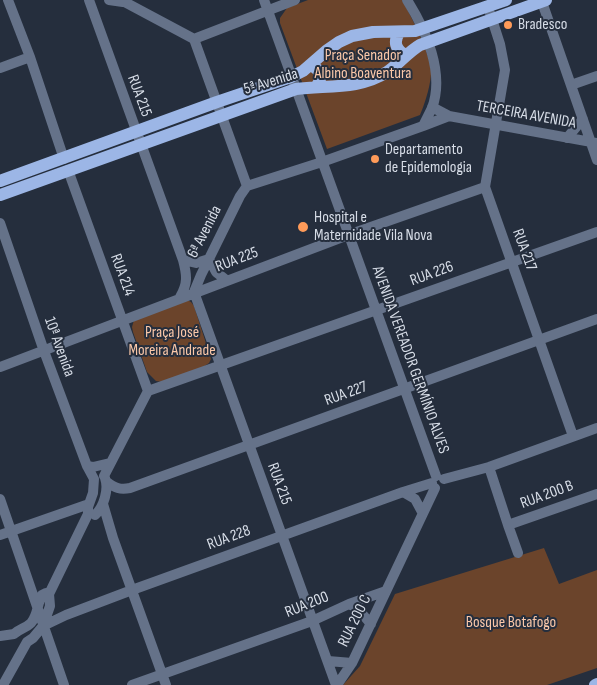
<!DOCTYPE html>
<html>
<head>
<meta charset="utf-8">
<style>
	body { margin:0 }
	canvas { display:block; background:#252e3d }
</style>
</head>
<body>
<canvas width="597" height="685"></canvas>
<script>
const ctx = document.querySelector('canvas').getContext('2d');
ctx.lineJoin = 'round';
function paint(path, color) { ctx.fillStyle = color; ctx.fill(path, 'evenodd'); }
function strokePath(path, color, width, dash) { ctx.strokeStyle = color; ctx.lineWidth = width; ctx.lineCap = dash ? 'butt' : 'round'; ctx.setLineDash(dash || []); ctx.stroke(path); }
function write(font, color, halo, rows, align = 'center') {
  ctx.font = font + ' "Sofia Sans Condensed",sans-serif'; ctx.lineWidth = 4; ctx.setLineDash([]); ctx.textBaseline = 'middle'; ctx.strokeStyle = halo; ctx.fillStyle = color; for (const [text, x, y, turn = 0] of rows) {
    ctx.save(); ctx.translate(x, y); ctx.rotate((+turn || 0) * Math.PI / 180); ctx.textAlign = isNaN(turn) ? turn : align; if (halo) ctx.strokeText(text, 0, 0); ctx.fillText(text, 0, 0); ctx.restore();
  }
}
paint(new Path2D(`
	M308,0H402C412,18 428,49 431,69C432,81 425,104 420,115L327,149L280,23V18L287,8Z
	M187,300L191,302L194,306L211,359L209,363L203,367L162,382L156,381L147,372L133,332L132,327L134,320Z
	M544,548L559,584L597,570V668L547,685H343L360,666L395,594Z`), '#6b442b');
strokePath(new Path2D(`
	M8,0L30,57L64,159
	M89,0L183,260C187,275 188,284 180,297
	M109,0L123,2
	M121,0L194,39
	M264,0L436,476
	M542,2L597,160
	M490,13L500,44L505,70L485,187L573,436
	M194,39L247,186
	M194,39L295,0
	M0,68L30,57
	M571,85L597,76
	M432,107L449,116L597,143
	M423,126L449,116
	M567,138L583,119
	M68,170L148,391
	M247,186L322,162L423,126C426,120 429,114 432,108C445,73 426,30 407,0
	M0,223L44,351L87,466L94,479
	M183,260L196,263L209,259L216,272L226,280
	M194,292L336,685
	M194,292L201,275L240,196L247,186
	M0,367L348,235L485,187
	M148,391L597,232
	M87,466L93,467L110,463
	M489,467L508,525L597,494
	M104,476L148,391
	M444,479L489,467L597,428
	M107,482C115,488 120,490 130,488L597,319
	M403,492L415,499L422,512
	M0,499L64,685
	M103,504L113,538L166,685
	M95,515C104,507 109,489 105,478
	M508,525L518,553
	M0,535L89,504
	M349,604L357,608L371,624
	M43,626L66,615L132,590L403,492L432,483
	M14,634C19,629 26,628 31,623C38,615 37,604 42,595L46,593L49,594
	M0,636L14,634
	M328,661L352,663
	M3,685L27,642L33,638L43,626L50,606L49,594L88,514V507L93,493L94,479
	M132,685L312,621L349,604L386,591
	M337,685L352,663L435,488`), '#657289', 10);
strokePath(new Path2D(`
	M399,33C393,42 396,51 406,55
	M310,65C321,69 323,78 316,87
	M0,181L217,102L291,77L303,71L326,51L339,42L352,36L373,32L415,31L506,0
	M0,195L296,89C327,85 359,90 387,72C399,64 408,52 420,45L546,0
	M595,685L597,684`), '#9cb6e6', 12);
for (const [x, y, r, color] of [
	[508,25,5,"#ff9b59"],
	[375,159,5,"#ff9b59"],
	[303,227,6,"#ff9b59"]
]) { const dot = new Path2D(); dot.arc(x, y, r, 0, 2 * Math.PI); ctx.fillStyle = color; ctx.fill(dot); strokePath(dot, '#252e3d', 2); }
write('16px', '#d7dde7', '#252e3d', [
	["Bradesco",518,25],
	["Departamento",385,150],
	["de Epidemologia",385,168],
	["Hospital e",314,218],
	["Maternidade Vila Nova",314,236]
], 'left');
write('16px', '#fbc8a9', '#252e3d', [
	["Praça Senador",363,56],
	["Albino Boaventura",363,74],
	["Praça José",172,333],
	["Moreira Andrade",172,351],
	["Bosque Botafogo",511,623]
]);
write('16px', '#d7dde7', '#252e3d', [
	["5ª Avenida",271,82,-17],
	["RUA 215",139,96,70],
	["TERCEIRA AVENIDA",526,115,10],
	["6ª Avenida",205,232,-63],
	["RUA 217",524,250,70],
	["RUA 225",237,260,-21],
	["RUA 226",432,274,-20],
	["RUA 214",122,275,70],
	["10ª Avenida",59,347,70],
	["AVENIDA VEREADOR GERMÍNIO ALVES",410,360,70],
	["RUA 227",346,394,-20],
	["RUA 215",279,484,70],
	["RUA 200 B",547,495,-20],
	["RUA 228",229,538,-20],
	["RUA 200",307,605,-22],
	["RUA 200 C",355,621,-64]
]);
</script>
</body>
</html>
